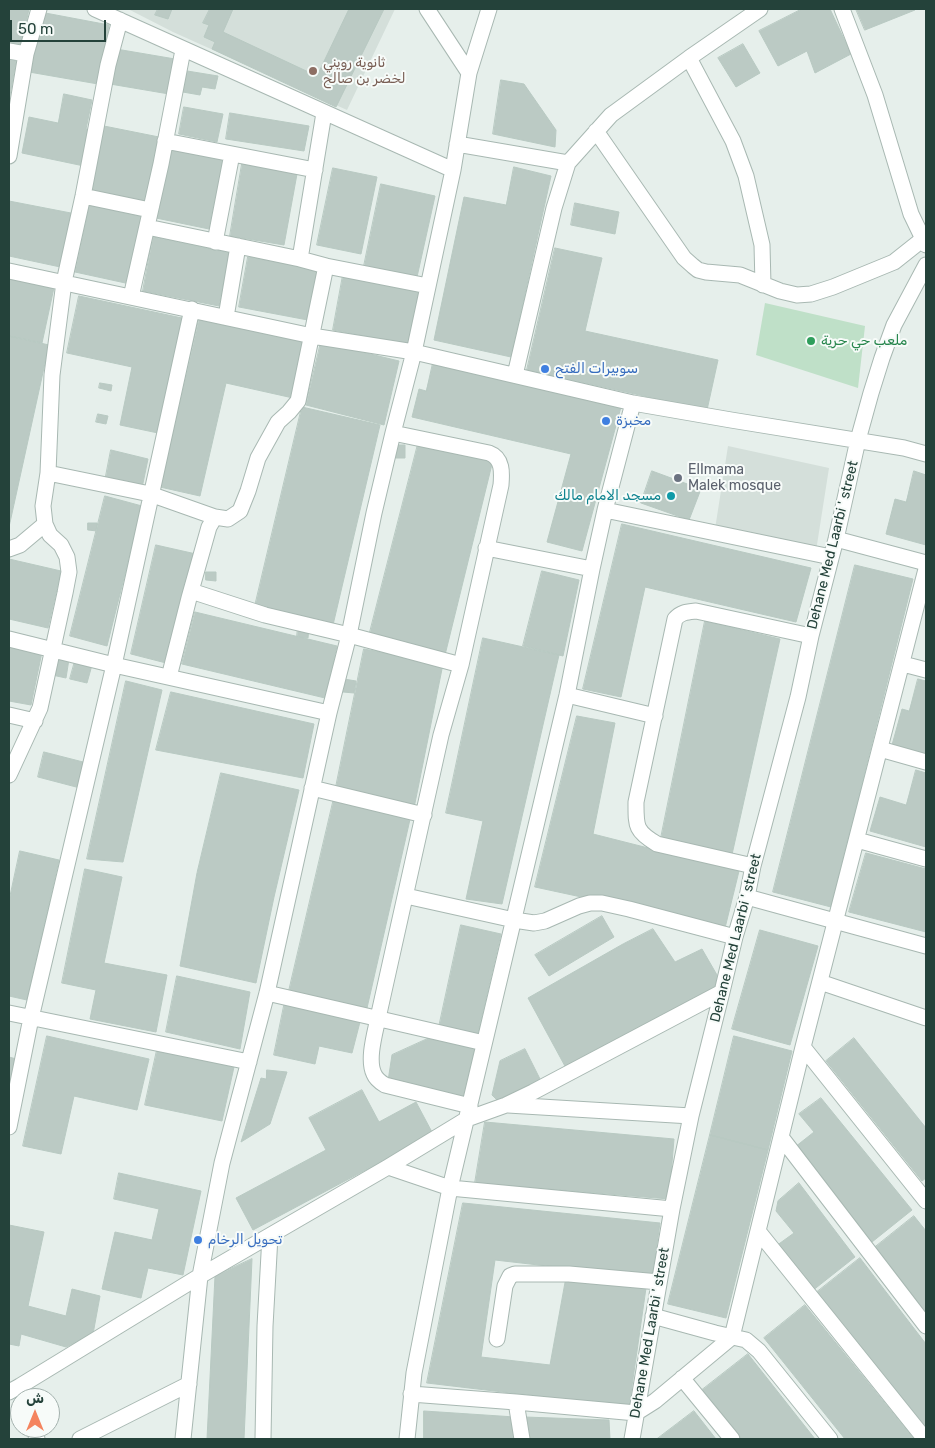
<!DOCTYPE html>
<html>
<head>
<meta charset="utf-8">
<style>
	body { margin:0 }
	#map { position:relative; width:935px; height:1448px; overflow:hidden; background:#e6efeb; font-family:Rubik,"Noto Naskh Arabic",sans-serif }
	canvas { display:block }
	.frame { position:absolute; inset:0; border:10px solid #24423a; pointer-events:none }
	.north { position:absolute; left:10px; top:1388px; width:50px; height:50px; box-sizing:border-box; background:#f7fbf9; border:1px solid #a3b1ad; border-radius:50%; rotate:0deg; font-size:14px; font-weight:700; line-height:20px; text-align:center; color:#24423a }
	.north::after { content:''; display:block; margin:auto; width:18px; height:22px; background:#f4845f; clip-path:polygon(50% 0,100% 100%,50% 72%,0 100%) }
	.scale { position:absolute; left:10px; top:20px; width:96px; height:22px; box-sizing:border-box; border:2px solid #24423a; border-top:0; padding-left:6px; font-size:15px; line-height:18px; white-space:nowrap; color:#24423a; -webkit-text-stroke:4px #f7fbf9; paint-order:stroke }
</style>
</head>
<body>
<div id="map">
<canvas width="935" height="1448"></canvas>
<div class="frame"></div>
<div class="north">ش</div>
<div class="scale">50 m</div>
</div>
<script>
const ctx = document.querySelector('canvas').getContext('2d');
ctx.lineJoin = 'round';
function paint(path, color) { ctx.fillStyle = color; ctx.fill(path, 'evenodd'); }
function strokePath(path, color, width, dash) { ctx.strokeStyle = color; ctx.lineWidth = width; ctx.lineCap = dash ? 'butt' : 'round'; ctx.setLineDash(dash || []); ctx.stroke(path); }
function write(font, color, halo, rows, align = 'center') {
  ctx.font = font + ' Rubik,"Noto Naskh Arabic",sans-serif'; ctx.lineWidth = 4; ctx.setLineDash([]); ctx.textBaseline = 'middle'; ctx.strokeStyle = halo; ctx.fillStyle = color; for (const [text, x, y, turn = 0] of rows) {
    ctx.save(); ctx.translate(x, y); ctx.rotate((+turn || 0) * Math.PI / 180); ctx.textAlign = isNaN(turn) ? turn : align; if (halo) ctx.strokeText(text, 0, 0); ctx.fillText(text, 0, 0); ctx.restore();
  }
}
paint(new Path2D(`
	M128,9H395L347,110L173,32Z
	M728,446L829,468L816,551L715,529Z`), '#d4dfda');
paint(new Path2D(`
	M765,303L865,326L858,388L756,355Z`), '#bfe0c8');
const building = new Path2D(`
	M9,9H29L21,47L9,44Z
	M158,9H172L168,19L155,15Z
	M210,9H233L223,32L317,76L349,9H384L336,107L212,49L215,42L204,37L209,25L203,23Z
	M802,9H830L851,54L815,73L807,51L778,66L759,31Z
	M856,9H915V10L865,30Z
	M40,12L109,25L98,84L29,72Z
	M743,44L760,73L736,87L718,58Z
	M116,49L175,59L169,94L110,84Z
	M9,59L16,61L9,101Z
	M181,70L218,76L215,89L202,87L200,95L177,91Z
	M501,80L524,84L556,130L555,147L493,134Z
	M64,94L92,100L86,129L92,131L84,166L22,153L29,117L58,123Z
	M184,107L223,114L217,142L179,134Z
	M230,113L309,126L304,151L226,139Z
	M104,126L159,137L144,205L89,193Z
	M170,147L224,157L209,229L156,218Z
	M242,164L297,174L284,245L230,236Z
	M514,167L551,176L511,357L434,340L464,197L506,205Z
	M333,168L377,177L361,254L317,245Z
	M381,184L435,196L417,277L364,266Z
	M9,201L76,214L65,268L9,256Z
	M575,203L619,212L615,234L571,225Z
	M89,205L144,217L130,284L75,272Z
	M153,237L230,253L219,306L143,291Z
	M555,248L602,258L585,331L718,360L707,410L527,370Z
	M248,257L322,270L313,321L239,307Z
	M9,273L55,283L42,343L9,336Z
	M343,275L422,289L411,345L333,330Z
	M79,296L182,318L158,433L120,425L132,367L67,353Z
	M200,315L306,339L293,398L226,383L200,496L160,487Z
	M9,336L49,345L9,527Z
	M321,342L399,361L384,425L306,405Z
	M433,363L621,407L582,551L547,542L571,454L412,417L419,389L426,391Z
	M100,383L112,385L111,391L99,388Z
	M302,407L380,425L333,625L255,606Z
	M98,414L108,416L106,424L96,422Z
	M419,440L494,456L445,655L369,636Z
	M396,445H405V458H396Z
	M111,450L148,459L142,488L105,481Z
	M652,471L701,489L689,520L641,503Z
	M914,471L926,475V545L886,534L895,499L906,502Z
	M105,496L142,506L107,646L70,636Z
	M88,523H97V531L88,530Z
	M622,524L811,568L796,622L645,587L621,697L583,689Z
	M156,545L196,554L170,664L131,654Z
	M9,559L61,571L48,628L9,619Z
	M855,565L913,579L831,907L773,892Z
	M542,571L579,580L563,656L523,646Z
	M206,572H216V581L206,580Z
	M195,612L337,646L325,698L182,664Z
	M705,621L780,639L731,859L660,843Z
	M298,627L309,628L308,638L297,637Z
	M483,638L559,655L502,904L466,899L483,821L446,813Z
	M9,644L42,652L31,705L9,701Z
	M364,649L443,664L414,808L335,792Z
	M55,656L69,659L66,678L52,675Z
	M75,661L92,665L87,683L70,679Z
	M344,679L356,681L354,693L343,692Z
	M918,679L926,681V754L892,745L902,709L909,711Z
	M126,681L162,690L123,862L87,859Z
	M171,692L314,724L303,778L156,750Z
	M577,716L615,723L593,834L739,871L725,928L535,887Z
	M44,752L87,763L80,788L38,777Z
	M916,770L926,773V847L870,831L880,797L906,805Z
	M221,773L299,790L274,897L256,983L180,966L197,873Z
	M334,798L411,815L367,1008L289,991Z
	M20,851L59,860L27,1000L9,996V901Z
	M866,853L926,869V932L849,912Z
	M85,869L122,877L104,963L167,975L156,1032L90,1019L96,990L62,983Z
	M602,916L614,937L549,976L535,955Z
	M461,925L501,934L477,1037L439,1027Z
	M653,929L675,962L702,949L717,975L716,987L566,1068L528,998L623,944Z
	M760,930L818,946L790,1045L732,1029Z
	M177,976L250,992L240,1049L166,1032Z
	M285,1001L361,1018L352,1053L319,1046L315,1064L274,1055Z
	M438,1034L476,1044L463,1098L388,1081L392,1055Z
	M47,1036L149,1059L137,1110L74,1096L61,1154L23,1146Z
	M734,1036L792,1051L768,1150L710,1135Z
	M854,1038L926,1128V1178L922,1181L826,1061Z
	M525,1049L541,1081L498,1101L492,1095L500,1061Z
	M157,1050L234,1067L222,1121L145,1105Z
	M9,1057L20,1060L9,1106Z
	M267,1070L287,1072L270,1124L241,1142L261,1078L266,1079Z
	M362,1090L379,1122L416,1102L433,1134L253,1230L236,1198L326,1150L309,1118Z
	M821,1098L912,1210L872,1242L795,1147L814,1132L799,1114Z
	M485,1122L674,1139L669,1199L475,1183Z
	M710,1135L768,1150L726,1318L668,1304Z
	M119,1173L201,1191L183,1275L148,1268L141,1298L102,1289L115,1232L152,1240L159,1209L114,1199Z
	M799,1183L855,1257L812,1291L776,1246L794,1233L776,1211L778,1201Z
	M463,1203L660,1223L652,1278L495,1260L481,1357L550,1365L566,1277L646,1288L629,1407L427,1383Z
	M914,1216L926,1231V1314L874,1248Z
	M9,1225L44,1232L28,1306L66,1316L72,1289L100,1296L93,1334L66,1347L21,1334L19,1346L9,1344Z
	M860,1258L926,1344V1426L922,1429L817,1292Z
	M252,1259L244,1439H207L215,1276Z
	M805,1305L914,1439H845L764,1338Z
	M748,1354L815,1439H741L702,1390Z
	M424,1411L515,1417L519,1439H424Z
	M694,1411L716,1439H657Z
	M525,1417L609,1420L610,1439H528Z`);
paint(building, '#bbcac4');
strokePath(building, '#b8c9c2', 1);
const minor = new Path2D(`
	M95,9L453,170
	M427,9L469,73
	M842,9L875,95L911,214L926,245
	M9,51L26,54
	M689,58L733,141L746,176L762,245L763,285
	M596,131L684,258L693,266L698,270L706,272L740,275L780,291L797,295L811,294L833,287L894,262L923,239
	M165,141L315,170
	M457,144L568,163L611,115L689,58L760,9
	M9,156L26,54L39,9
	M83,196L150,210
	M147,227L300,259
	M215,242L232,154
	M326,266L428,286
	M9,271L312,336L414,352L633,403L731,420L904,448L926,454
	M131,297L161,164L183,50
	M226,317L238,246
	M515,375L554,208L568,163
	M393,433L489,453C503,458 502,473 501,485L461,665L441,735L378,1018C375,1033 367,1060 374,1074C376,1079 380,1082 385,1085L470,1106
	M48,473L150,494L215,517L209,527L189,598L169,677
	M605,510L831,557
	M215,517L228,519L240,511L248,491L258,458L278,422L289,412L298,401L326,266L300,259L324,113
	M836,539L926,563
	M486,548L592,569
	M9,549L20,545L45,524
	M191,591L265,615L349,635L461,665
	M9,639L114,665L329,713
	M903,664L926,670
	M567,695L655,716
	M9,715L35,721
	M880,749L926,762
	M9,775L40,708L65,593L69,572L67,557L61,545L50,535L45,524L43,506L48,473L52,375L64,282L83,196L108,65L120,20
	M312,788L424,815
	M857,840L926,859
	M753,866L657,844C635,831 636,826 636,802L675,619C681,612 687,612 696,611L811,636
	M406,896L514,920L534,923L545,921L579,906L590,903H602L629,909L735,937
	M747,897L926,946
	M820,982L926,1018
	M267,993L484,1043
	M9,1013L249,1062
	M803,1047L926,1201
	M508,1105L691,1116
	M9,1127L31,1018L114,665L192,309
	M781,1137L926,1326
	M388,1167L450,1188L672,1209
	M758,1231L925,1439
	M653,1316L715,1333L746,1340L759,1351L830,1439
	M497,1339L505,1286L510,1276L515,1274H569L659,1282
	M682,1378L732,1439
	M9,1392L20,1386L200,1276L388,1167L467,1119L506,1105L533,1092L722,992
	M411,1394L516,1402L636,1413L655,1401L732,1337L803,1047L926,569
	M516,1402L522,1439
	M34,1428L37,1439
	M80,1439L189,1384
	M183,1439L200,1276L222,1163L267,993L329,713L349,635L374,513L393,433L414,352L453,170L469,73L489,9
	M263,1439L265,1326L270,1236
	M407,1439L414,1373L450,1188L567,695L592,569L605,510L633,403
	M632,1439L672,1209L691,1116L722,992L735,937L747,897L753,866L798,697L811,636L836,539L858,440L871,393L882,358L894,325L926,265`);
strokePath(minor, '#a8b8b2', 17);
strokePath(minor, '#fff', 15);
for (const [x, y, r, color] of [
	[313,71,5,"#8d6e63"],
	[811,341,5,"#2e9e5b"],
	[545,369,5,"#3f7fe0"],
	[606,421,5,"#3f7fe0"],
	[678,478,5,"#6b7280"],
	[671,496,5,"#0f9aa8"],
	[198,1240,5,"#3f7fe0"]
]) { const dot = new Path2D(); dot.arc(x, y, r, 0, 2 * Math.PI); ctx.fillStyle = color; ctx.fill(dot); strokePath(dot, '#f7fbf9', 2); }
write('14px', '#785e54', '#f7fbf9', [
	["ثانوية رويني",323,63],
	["لخضر بن صالح",323,79]
], 'left');
write('14px', '#27864d', '#f7fbf9', [
	["ملعب حي حرية",821,341]
], 'left');
write('14px', '#366cbe', '#f7fbf9', [
	["سوبيرات الفتح",555,369],
	["مخبزة",616,421],
	["تحويل الرخام",208,1240]
], 'left');
write('14px', '#5b616d', '#f7fbf9', [
	["ElImama",688,470],
	["Malek mosque",688,486]
], 'left');
write('14px', '#0d838f', '#f7fbf9', [
	["مسجد الامام مالك",661,496]
], 'right');
write('14px', '#24423a', '#f7fbf9', [
	["Dehane Med Laarbi ' street",833,545,-76],
	["Dehane Med Laarbi ' street",736,938,-76],
	["Dehane Med Laarbi ' street",650,1333,-80]
]);
</script>
</body>
</html>
